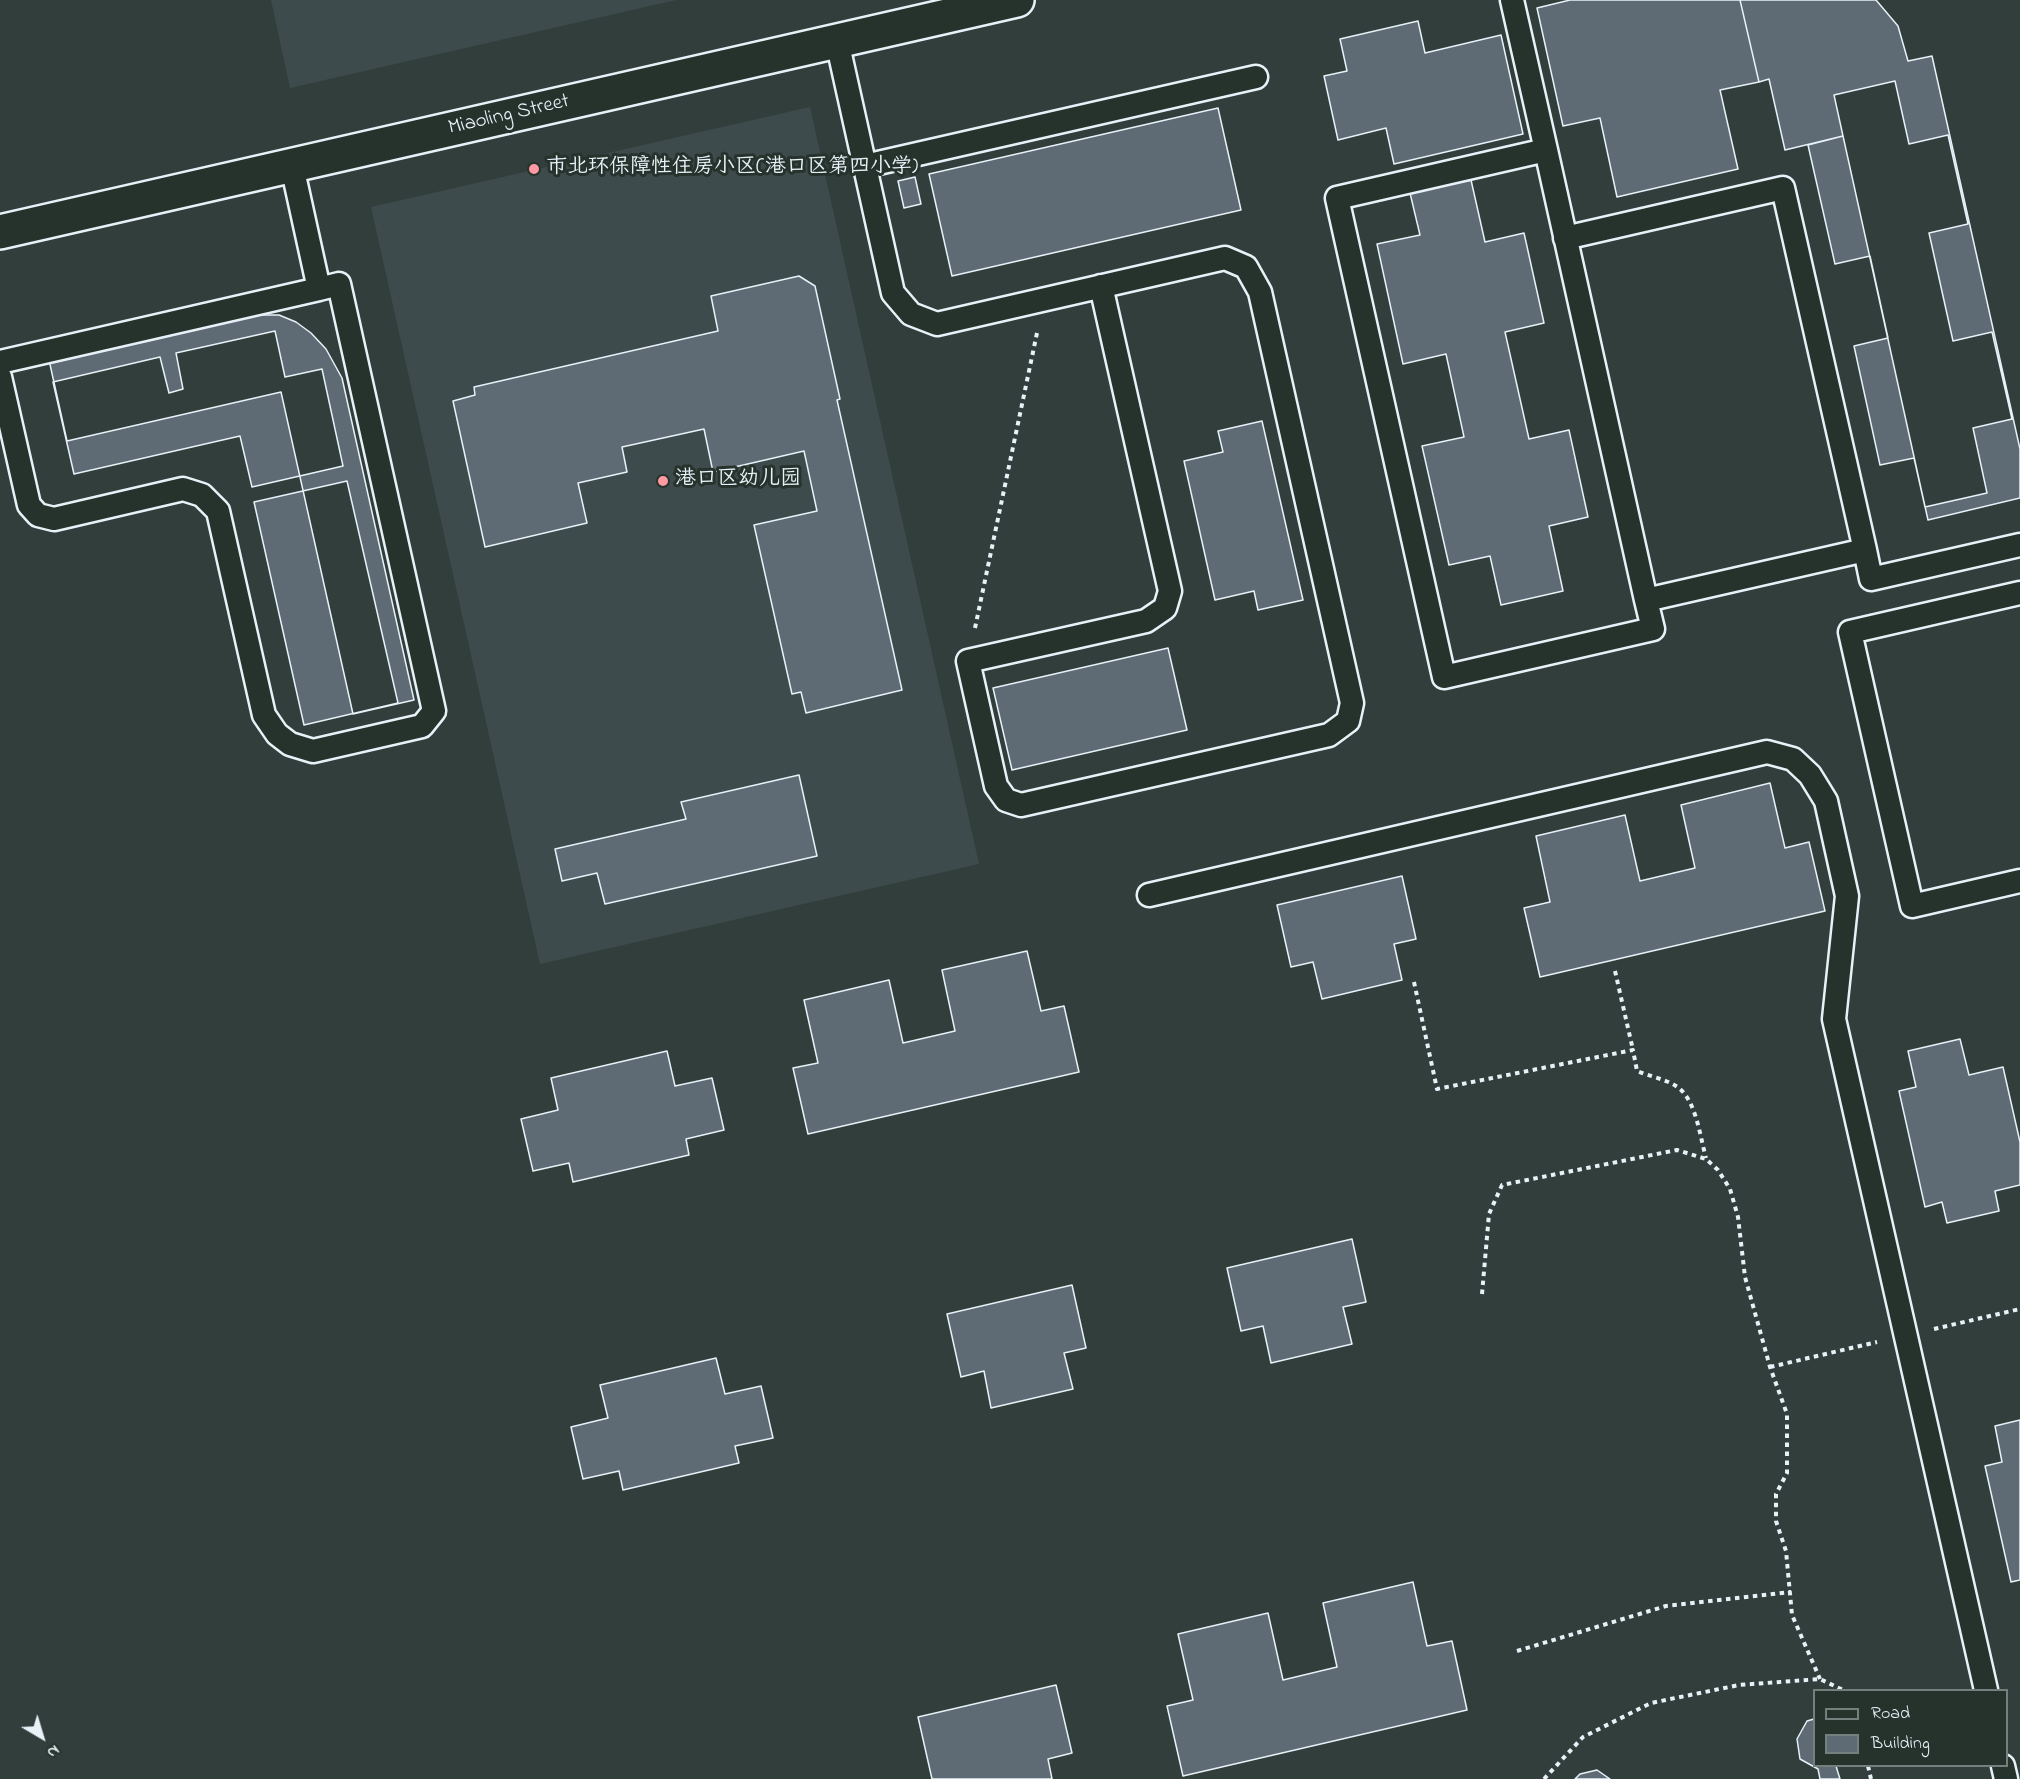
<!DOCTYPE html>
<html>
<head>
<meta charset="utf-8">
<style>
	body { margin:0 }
	#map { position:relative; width:2020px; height:1779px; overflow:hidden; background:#313e3b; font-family:"Indie Flower",sans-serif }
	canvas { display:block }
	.legend { position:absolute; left:1813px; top:1689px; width:195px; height:78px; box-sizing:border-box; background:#26332d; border:2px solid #747f7e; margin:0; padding:8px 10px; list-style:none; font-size:18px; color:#e8f1f8 }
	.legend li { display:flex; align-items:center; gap:12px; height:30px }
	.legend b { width:30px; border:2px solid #747f7e }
	.north { position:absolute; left:12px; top:1707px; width:60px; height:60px; -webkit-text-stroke:4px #26332d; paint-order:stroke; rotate:142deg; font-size:16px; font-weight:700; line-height:24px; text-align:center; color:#e8f1f8 }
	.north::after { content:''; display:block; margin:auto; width:21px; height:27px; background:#e8f1f8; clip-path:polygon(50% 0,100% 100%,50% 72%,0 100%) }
</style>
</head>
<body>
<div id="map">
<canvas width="2020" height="1779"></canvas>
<ul class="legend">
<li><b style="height:8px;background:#26332d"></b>Road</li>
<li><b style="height:16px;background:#5e6a74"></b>Building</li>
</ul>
<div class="north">N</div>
</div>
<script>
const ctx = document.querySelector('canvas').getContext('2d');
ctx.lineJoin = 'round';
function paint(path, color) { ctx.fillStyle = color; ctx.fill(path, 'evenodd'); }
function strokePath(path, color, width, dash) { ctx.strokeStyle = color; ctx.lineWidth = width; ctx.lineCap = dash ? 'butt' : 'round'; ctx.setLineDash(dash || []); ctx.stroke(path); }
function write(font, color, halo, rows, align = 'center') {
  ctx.font = font + ' "Indie Flower","LXGW WenKai TC",sans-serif'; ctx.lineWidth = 6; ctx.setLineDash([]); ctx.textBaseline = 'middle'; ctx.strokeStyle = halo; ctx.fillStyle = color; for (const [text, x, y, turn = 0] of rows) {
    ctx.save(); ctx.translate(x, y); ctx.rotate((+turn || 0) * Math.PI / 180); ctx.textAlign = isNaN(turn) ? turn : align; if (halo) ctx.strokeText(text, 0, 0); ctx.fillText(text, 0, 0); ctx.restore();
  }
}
paint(new Path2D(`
	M271,0H676L290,88Z
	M810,107L979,864L540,964L371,207Z`), '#3e4b4c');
const building = new Path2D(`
	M1570,0H1740L1759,82L1720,90L1738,169L1617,197L1600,118L1563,126L1537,8Z
	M1740,0H1876L1898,26L1908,61L1932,56L2020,449V498L1928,520L1843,136L1785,150L1769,79L1759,82Z
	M1418,21L1425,53L1501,35L1523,134L1394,164L1386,128L1338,140L1324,76L1347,71L1340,39Z
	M1895,81L1909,144L1948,135L1968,224L1929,233L1953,341L1992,332L2012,419L1973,428L1987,493L1925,507L1914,458L1880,465L1854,346L1888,338L1870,256L1835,264L1808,145L1843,136L1834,95Z
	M1218,108L1241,210L952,276L929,174Z
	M915,177L921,204L904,208L898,181Z
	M1471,180L1485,242L1524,233L1544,323L1505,332L1529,439L1569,430L1588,517L1549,526L1563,591L1501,605L1490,556L1449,565L1422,446L1464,437L1446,354L1403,364L1377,244L1420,235L1410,193Z
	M799,276L815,286L840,399L837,400L902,690L806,713L801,692L792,694L754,525L817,511L804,451L713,472L704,429L622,447L627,472L578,483L587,523L485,547L453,401L475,395L474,387L718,331L711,296Z
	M253,315H279L296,322L311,333L326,349L342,378L414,700L353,714L281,392L67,441L49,360Z
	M275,331L285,377L322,369L343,466L252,487L240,436L74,474L53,382L160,357L169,393L183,389L176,353Z
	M1262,421L1303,600L1258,610L1254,591L1215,600L1184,461L1223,452L1218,431Z
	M347,481L398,703L304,725L254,502Z
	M1168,648L1187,730L1012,770L993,688Z
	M799,775L817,856L605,904L597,873L562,881L555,849L686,819L681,802Z
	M1770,783L1785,848L1809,842L1825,911L1540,977L1524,908L1550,902L1536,836L1625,815L1640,881L1695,868L1681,805Z
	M1402,876L1416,939L1394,944L1402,980L1322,999L1313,962L1291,967L1277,905Z
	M1027,951L1041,1011L1064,1006L1079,1072L808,1134L793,1068L818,1063L804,1000L889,980L903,1043L955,1031L942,970Z
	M1960,1039L1969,1075L2003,1067L2020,1142V1185L1995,1191L1999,1211L1947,1223L1942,1202L1925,1207L1899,1091L1916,1087L1908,1051Z
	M667,1051L675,1086L712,1078L724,1130L686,1139L689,1155L573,1182L569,1163L533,1171L521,1119L558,1110L551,1078Z
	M1352,1239L1366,1302L1343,1307L1352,1344L1271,1363L1263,1326L1241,1331L1227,1268Z
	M1072,1285L1086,1348L1064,1353L1073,1389L991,1408L984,1371L961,1377L947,1314Z
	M716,1358L725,1394L761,1386L773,1438L735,1446L739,1463L623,1490L619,1471L583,1479L571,1427L608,1418L600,1385Z
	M2020,1420V1580L2011,1582L1985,1466L2002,1462L1995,1426Z
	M1413,1582L1427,1646L1452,1641L1467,1710L1183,1776L1167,1706L1193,1700L1178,1634L1268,1613L1283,1680L1337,1667L1323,1603Z
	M1056,1685L1072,1753L1048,1759L1052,1779H932L918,1717Z
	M1814,1719V1766H1836L1840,1779H1820L1818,1769L1800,1759L1797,1739L1807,1721Z
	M1597,1770L1610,1779H1575L1580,1774Z`);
paint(building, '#5e6a74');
strokePath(building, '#e8f1f8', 1.5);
const service = new Path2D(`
	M1512,0L1546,150L1337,198L1444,677L1653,629L1646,600L1865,550L1871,579L2020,545
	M837,41L893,293L911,314L937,324L1225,258L1246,267L1260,292L1352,703L1348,721L1329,735L1021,805L1006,800L996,786L968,661L1146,621L1165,608L1170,591L1101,286
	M1546,150L1646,600
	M865,166L1256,77
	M1565,238L1783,188L1865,550
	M0,362L319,289L292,166
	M0,377L29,505L38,515L54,519L183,489L202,495L218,511L264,715L277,734L290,744L313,751L422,726L434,711L339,284L319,289
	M2020,593L1850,632L1912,906L2020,881
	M1149,895L1767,752L1793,759L1810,775L1826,801L1847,896L1834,1019L1986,1690
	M2003,1766L2006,1779`);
const tertiary = new Path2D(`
	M0,232L1017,0`);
strokePath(service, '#e8f1f8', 27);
strokePath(tertiary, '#e8f1f8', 38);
strokePath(new Path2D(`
	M975,628L1037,333
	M1615,971L1633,1050
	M1414,982L1437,1089L1633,1050L1637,1071C1649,1076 1665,1079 1676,1086C1696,1098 1700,1137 1706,1158
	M1482,1294L1489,1214L1502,1185L1677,1150L1706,1159L1718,1170L1730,1189L1738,1217L1745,1277L1770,1367L1787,1414V1473L1776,1494V1521L1786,1551L1792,1615L1820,1679
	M1934,1329L2020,1309
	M1770,1367L1877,1342
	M1517,1651L1666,1606L1791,1592
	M1868,1766L1871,1779
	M1544,1779L1583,1737L1651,1703L1739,1685L1820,1679L1843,1690`), '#e8f1f8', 4, [4.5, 4.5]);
strokePath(service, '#26332d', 22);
strokePath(tertiary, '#26332d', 33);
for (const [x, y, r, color] of [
	[534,169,6,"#ff9aa2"],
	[663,481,6,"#ff9aa2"]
]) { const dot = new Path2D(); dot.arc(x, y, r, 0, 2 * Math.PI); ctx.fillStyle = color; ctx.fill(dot); strokePath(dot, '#26332d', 2); }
write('21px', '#e8f1f8', '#26332d', [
	["Miaoling Street",509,116,-13]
]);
write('21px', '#e8f1f8', '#26332d', [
	["巿北环保障性住房小区(港口区第四小学)",546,169],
	["港口区幼儿园",675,481]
], 'left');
</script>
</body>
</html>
